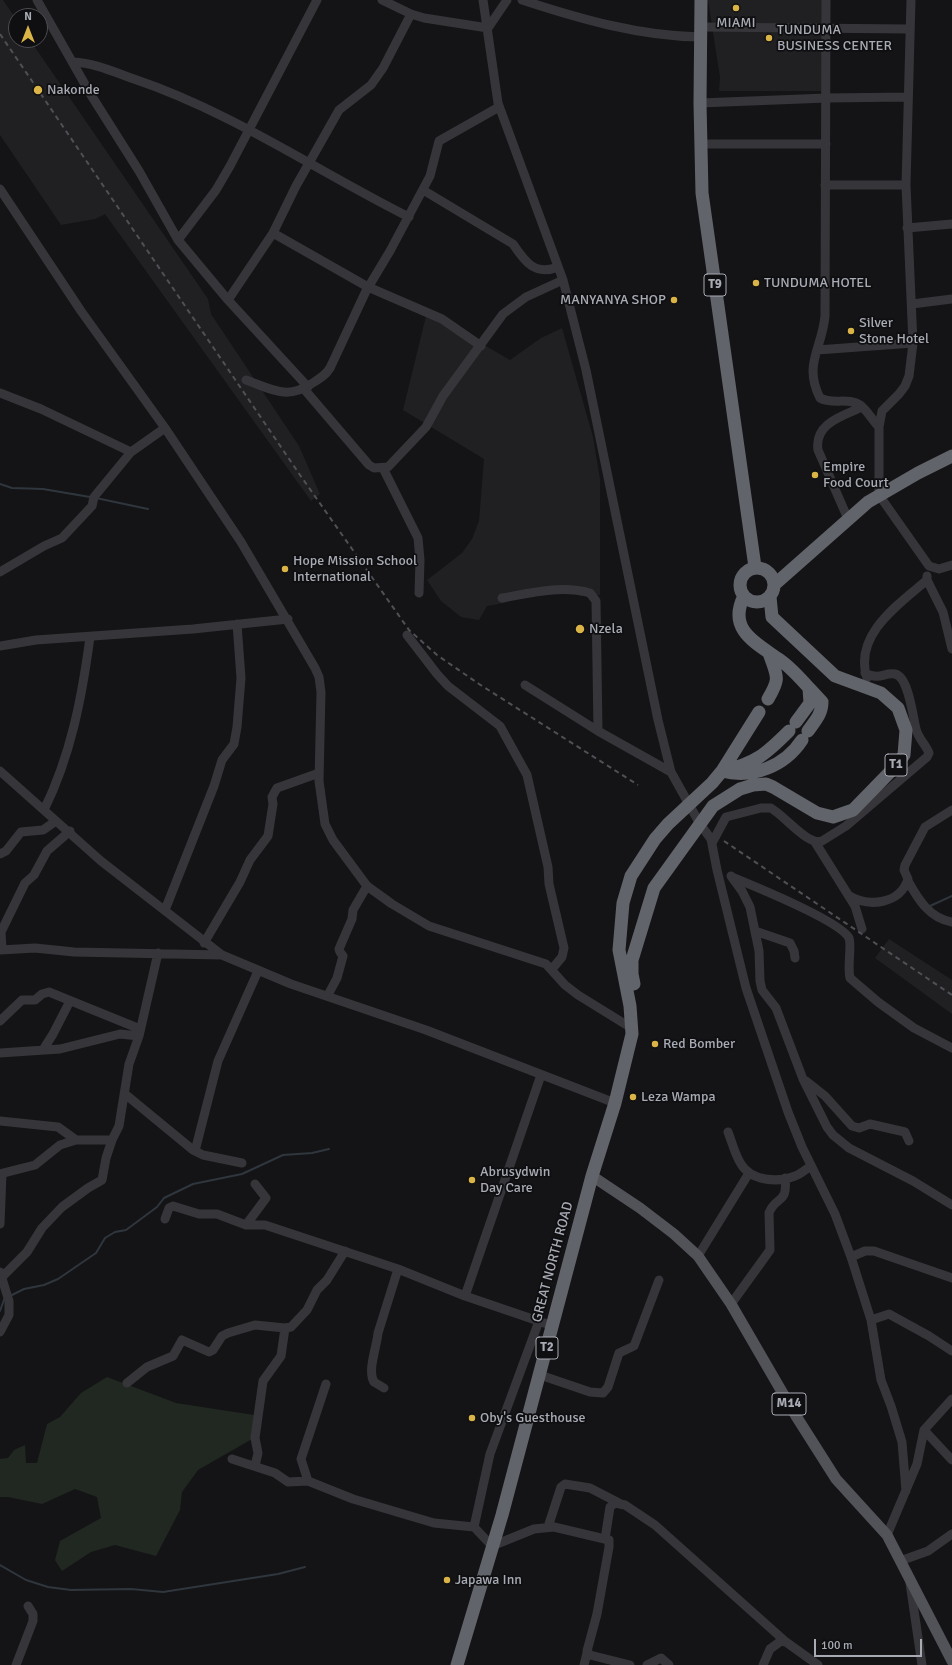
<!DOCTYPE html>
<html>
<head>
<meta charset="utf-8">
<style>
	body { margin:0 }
	#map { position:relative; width:952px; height:1665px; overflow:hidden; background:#141416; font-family:Signika,sans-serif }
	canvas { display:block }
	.north { position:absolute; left:8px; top:8px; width:40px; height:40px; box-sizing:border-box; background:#0f0f11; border:1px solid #4c4d52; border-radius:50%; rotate:0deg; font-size:11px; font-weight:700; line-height:16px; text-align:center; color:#a8abb4 }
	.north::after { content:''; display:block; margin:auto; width:14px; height:18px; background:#dbb447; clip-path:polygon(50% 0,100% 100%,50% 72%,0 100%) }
	.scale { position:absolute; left:814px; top:1639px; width:108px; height:18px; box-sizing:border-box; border:2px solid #a8abb4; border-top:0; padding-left:5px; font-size:12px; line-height:14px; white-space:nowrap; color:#a8abb4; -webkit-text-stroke:3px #0f0f11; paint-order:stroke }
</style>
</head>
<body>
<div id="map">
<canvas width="952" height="1665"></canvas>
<div class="north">N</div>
<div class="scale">100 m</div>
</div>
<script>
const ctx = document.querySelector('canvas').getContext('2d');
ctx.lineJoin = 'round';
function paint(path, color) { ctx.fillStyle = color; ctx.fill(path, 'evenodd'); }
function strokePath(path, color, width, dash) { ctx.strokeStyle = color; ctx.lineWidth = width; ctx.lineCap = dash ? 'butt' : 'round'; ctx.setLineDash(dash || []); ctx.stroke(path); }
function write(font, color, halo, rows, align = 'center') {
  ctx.font = font + ' Signika,sans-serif'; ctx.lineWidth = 3.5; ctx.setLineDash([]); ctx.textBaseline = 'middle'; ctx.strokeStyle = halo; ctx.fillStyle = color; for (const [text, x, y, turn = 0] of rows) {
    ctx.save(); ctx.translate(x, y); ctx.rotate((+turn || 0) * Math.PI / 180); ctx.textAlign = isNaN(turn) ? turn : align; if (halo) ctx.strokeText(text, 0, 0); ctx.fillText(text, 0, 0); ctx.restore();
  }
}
paint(new Path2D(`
	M0,0H3L16,19V40H30L208,299L211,314L299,446L320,494L311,501L105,214L95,219L61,225L0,135Z
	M708,0H825L823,91H719L720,77Z
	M428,308L479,342L510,360L541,338L562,328L593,437L600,479V595L581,596L549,586L504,603L487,606L479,620L461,617L441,601L427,580L462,553L472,539L479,521L484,459L403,410Z
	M889,939L952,980V1014L875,958Z`), '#202022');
paint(new Path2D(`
	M107,1377L176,1403L254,1415L252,1439L198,1470L182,1492L180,1510L156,1556L115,1545L91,1552L62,1571L55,1560L60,1541L101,1518L97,1497L75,1489L42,1504L8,1497H0V1459L8,1458L14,1450L25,1445L26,1463H37L47,1424L60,1417L81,1393Z`), '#212822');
strokePath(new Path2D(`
	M0,484L12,488L43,489L90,497
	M96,498L148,509
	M930,906L952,896
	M10,1296L24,1289L44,1285L58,1279L96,1253L105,1238L115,1232L126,1230L157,1207L164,1198L193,1184L242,1174L283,1155L312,1153L329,1149
	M0,1311L5,1297
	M0,1565L26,1580L48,1587L71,1590L131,1589L163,1592L278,1574L305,1567`), '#2f363d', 2);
strokePath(new Path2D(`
	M37,0L91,95L139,171L178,240L228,300L308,387
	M382,0L411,14L424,18L488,28L507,0
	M483,0L498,103L563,280L586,370L658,720L671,772L700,824L711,839L717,870L746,988L788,1112L802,1147L835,1214L851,1257L871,1320L881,1380L891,1406L902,1442L906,1491
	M522,0C580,19 639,36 700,37
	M826,0L825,316C822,349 803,364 820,398C832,405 849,397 860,405C867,410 873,421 879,427
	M911,0L906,185L913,343L909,376L905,386L899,394L882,411L879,427V495L929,566L939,569L952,565
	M700,27L909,29
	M73,62C95,63 114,72 134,79C232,112 317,171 409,217
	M700,103L827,98L908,97
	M700,144H826
	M825,185H906
	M0,189L81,311L165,428L241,542L315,668L319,677L321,692L319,781L325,824L333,840L367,886L392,904L429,926L546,964L565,985L578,995L633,1029
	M423,190L513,244C525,262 535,276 558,267
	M907,228L952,224
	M273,233L368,287L442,319L481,346
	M178,240L216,190L230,166L317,0
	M228,300L273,233L296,186L339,110L371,85L383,68L411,14
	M912,304L952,299
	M817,350L913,343
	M246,380C271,389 287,400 311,384C319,379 325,376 330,368L366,291L390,251L430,176L439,141L499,107
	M304,389L369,465L374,468L388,467L426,427L443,396L503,314L526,297L563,280
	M0,393L41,409L131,452L165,428
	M383,468L418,538L420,560L419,593
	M848,519L818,450C814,423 843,416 862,407
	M0,572L44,546L62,538L92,506L94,497L131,452
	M927,576V580L943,612L952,649
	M502,598C531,593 561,585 590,593L596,601L598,731
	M407,635L437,674L448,686L500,726L527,775L548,867L549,884L564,948L562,957L552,969
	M0,646L36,640L193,629L288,619
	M867,678C853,635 899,604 927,580
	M525,685L598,731L671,772
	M0,771L101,861L222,955L291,984L426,1030L615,1103
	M44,810C71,755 82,697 90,637
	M815,842L855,906L862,929
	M712,843L726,817L761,808H771L775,811C786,818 809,846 822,841L846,826L927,757L929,753C926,745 918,738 916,729C913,718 909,677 895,674C883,672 881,681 865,673
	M0,854L6,851L21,832L43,830L56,821
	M731,876L742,891L750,907L759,951L760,981L762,990L776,1008L803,1079L827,1127L833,1135L849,1148L913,1181L952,1205
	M732,877C754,886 840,921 849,938C852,946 847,966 850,978L878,1002L914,1028L952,1048
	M908,881C918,899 929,918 952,922
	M848,895C869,908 900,904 908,879L904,870L905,865L925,827L952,810
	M165,910L214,786L222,760L234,744L237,727L241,678L237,624
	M755,931L790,943L794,951L795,958
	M204,943L240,882L250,860L268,836L273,804L272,797L277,788L319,773
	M2,949L1,932L25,883L34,875L47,851L70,831
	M0,950L35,948L74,952L222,955
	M328,995L337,978L343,956L340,952L339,949L352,919L353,910L367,886
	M0,1021L22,1000H35L42,994L49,992L140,1029
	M43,1050L53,1034L70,1001
	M0,1053L60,1049L120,1034L139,1036
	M806,1081L825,1096L852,1126L859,1128L870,1124L905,1132L909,1141
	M125,1094L193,1150L203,1155L242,1163
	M0,1121L58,1127L76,1140
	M728,1132C732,1142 735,1155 741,1164C751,1181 778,1183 795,1176C801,1174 806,1169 811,1166
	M195,1151L218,1061L258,971
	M0,1174L35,1165L60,1145L76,1140H112L119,1126L129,1064L139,1036L158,953
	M165,1219L169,1208L173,1206L199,1214H217L246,1225H265L398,1269L465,1296L553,1326
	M0,1224L2,1174
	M246,1225L266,1198L255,1184
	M698,1256L749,1173
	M851,1257L865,1251H874L952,1278
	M0,1272L9,1301V1315L0,1332
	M1,1278L27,1252L42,1228L62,1207L88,1188L102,1180L106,1158L112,1140
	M465,1296L541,1075
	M731,1304L770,1250L769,1213C776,1195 788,1205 785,1178
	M871,1320L889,1314L929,1336L952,1351
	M540,1375L590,1392L603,1393L608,1387L619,1353L634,1346L659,1280
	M127,1383L147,1367L173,1356L182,1340L209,1352L213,1350L222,1336L228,1333L255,1325L285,1328L291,1327L307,1310L317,1290L327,1280L345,1251
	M384,1388L374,1382C367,1371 377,1346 378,1333L398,1269
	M924,1430L952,1460
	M232,1459L275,1473L288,1482L308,1481L353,1499L434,1523L474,1527L492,1546L534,1529L554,1527L609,1540V1547L597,1614L587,1651L590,1655L630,1665
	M255,1466L258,1453L255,1438L263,1381L281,1356L285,1328
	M308,1481L301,1459L326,1384
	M474,1527L490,1454L539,1321
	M548,1527L561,1487L565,1484L590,1488L619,1503
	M887,1535L917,1464L924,1430L952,1399
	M605,1539L610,1507L615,1503L625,1505L655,1525L786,1642
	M900,1561L928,1551L952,1534
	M910,1583L922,1665
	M16,1665L33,1621V1614L28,1606
	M584,1665L587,1653
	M647,1665L661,1658L669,1665
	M763,1665L770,1649L781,1641L786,1642L818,1665`), '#36363a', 9);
strokePath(new Path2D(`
	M592,1176L640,1208L674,1234L698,1256L731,1304L796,1416L836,1479L887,1535L952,1661`), '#525359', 11);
strokePath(new Path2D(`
	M701,0L700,103L702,193L755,567
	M740 585a17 17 0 1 1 34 0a17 17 0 1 1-34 0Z
	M774,585L868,502L918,473L952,456
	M744,596C727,630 756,643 780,660C790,667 801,679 809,688L810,703L796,722
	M768,699C781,677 777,677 769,653
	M759,712L722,771C753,779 785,766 802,740
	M808,731C815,721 822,714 822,702L809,688
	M634,984L632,974V960L654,888L713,806L740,789L753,785L766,784L773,787L817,813L833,817L853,810L891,771L904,755L906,730L898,708L881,693L835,676L772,617L770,597
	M457,1665L502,1515L592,1176L615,1103L632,1034L630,1006L619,950L623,903L631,876L655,839L668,824L712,783L722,771C755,764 766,754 789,731`), '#62646b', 13);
strokePath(new Path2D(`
	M0,34L300,475L409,630L437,655L479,684L638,785
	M724,841L952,995`), '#4f5055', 2, [5, 4]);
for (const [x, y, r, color] of [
	[736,8,4,"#dbb447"],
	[769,38,4,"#dbb447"],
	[38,90,5,"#dbb447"],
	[756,283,4,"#dbb447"],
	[674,300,4,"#dbb447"],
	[851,331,4,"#dbb447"],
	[815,475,4,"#dbb447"],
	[285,569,4,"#dbb447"],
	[580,629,5,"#dbb447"],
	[655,1044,4,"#dbb447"],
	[633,1097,4,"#dbb447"],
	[472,1180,4,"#dbb447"],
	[472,1418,4,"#dbb447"],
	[447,1580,4,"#dbb447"]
]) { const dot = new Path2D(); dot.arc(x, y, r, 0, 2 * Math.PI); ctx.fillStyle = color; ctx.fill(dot); strokePath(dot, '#0f0f11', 1.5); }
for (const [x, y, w] of [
	[715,285,22],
	[896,765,22],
	[547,1348,22],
	[789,1404,34]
]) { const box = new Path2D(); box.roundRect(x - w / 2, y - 11, w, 22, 3); ctx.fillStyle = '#0f0f11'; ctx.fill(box); strokePath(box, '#a8abb4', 1); }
write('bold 13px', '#a8abb4', null, [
	["T9",715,285],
	["T1",896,765],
	["T2",547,1348],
	["M14",789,1404]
]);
write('14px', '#a8abb4', '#0f0f11', [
	["MIAMI",736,23,"center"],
	["TUNDUMA",777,30],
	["BUSINESS CENTER",777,46],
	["Nakonde",47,90],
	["TUNDUMA HOTEL",764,283],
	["MANYANYA SHOP",666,300,"right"],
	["Silver",859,323],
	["Stone Hotel",859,339],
	["Empire",823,467],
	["Food Court",823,483],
	["Hope Mission School",293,561],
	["International",293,577],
	["Nzela",589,629],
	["Red Bomber",663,1044],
	["Leza Wampa",641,1097],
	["Abrusydwin",480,1172],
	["Day Care",480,1188],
	["Oby's Guesthouse",480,1418],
	["Japawa Inn",455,1580]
], 'left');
write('14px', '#a8abb4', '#0f0f11', [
	["GREAT NORTH ROAD",553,1262,-75]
]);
</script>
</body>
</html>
